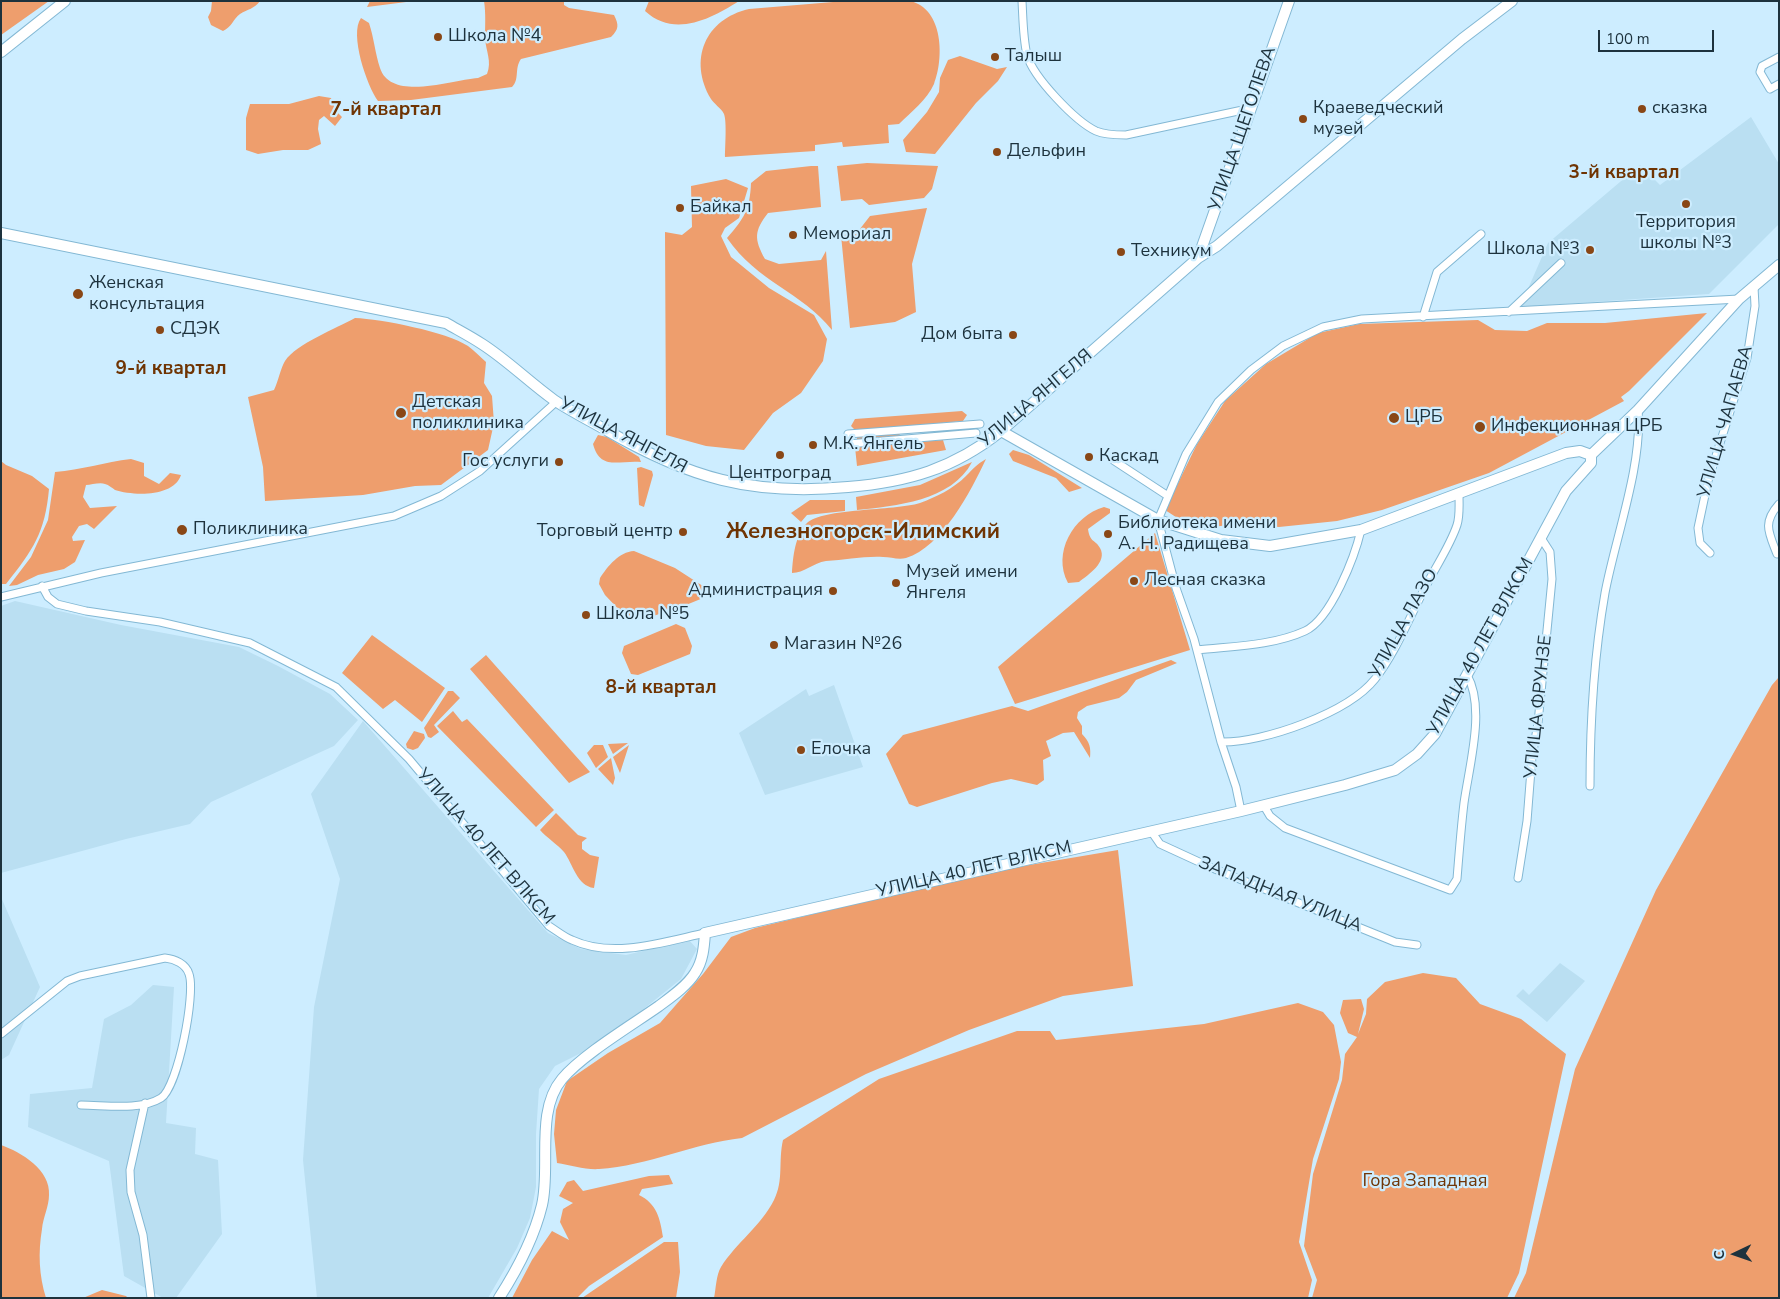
<!DOCTYPE html>
<html>
<head>
<meta charset="utf-8">
<style>
	body { margin:0 }
	#map { position:relative; width:1780px; height:1299px; overflow:hidden; background:#cdedff; font-family:"Nunito Sans",sans-serif }
	canvas { display:block }
	.frame { position:absolute; inset:0; border:2px solid #1d323d; pointer-events:none }
	.north { position:absolute; left:1710px; top:1229px; width:50px; height:50px; -webkit-text-stroke:4px #cdedff; paint-order:stroke; rotate:267deg; font-size:14px; font-weight:700; line-height:20px; text-align:center; color:#1d323d }
	.north::after { content:''; display:block; margin:auto; width:18px; height:22px; background:#1d323d; clip-path:polygon(50% 0,100% 100%,50% 72%,0 100%) }
	.scale { position:absolute; left:1598px; top:30px; width:116px; height:22px; box-sizing:border-box; border:2px solid #1d323d; border-top:0; padding-left:6px; font-size:15px; line-height:18px; white-space:nowrap; color:#1d323d; -webkit-text-stroke:4px #cdedff; paint-order:stroke }
</style>
</head>
<body>
<div id="map">
<canvas width="1780" height="1299"></canvas>
<div class="frame"></div>
<div class="north">С</div>
<div class="scale">100 m</div>
</div>
<script>
const ctx = document.querySelector('canvas').getContext('2d');
ctx.lineJoin = 'round';
function paint(path, color) { ctx.fillStyle = color; ctx.fill(path, 'evenodd'); }
function strokePath(path, color, width, dash) { ctx.strokeStyle = color; ctx.lineWidth = width; ctx.lineCap = dash ? 'butt' : 'round'; ctx.setLineDash(dash || []); ctx.stroke(path); }
function write(font, color, halo, rows, align = 'center') {
  ctx.font = font + ' "Nunito Sans",sans-serif'; ctx.lineWidth = 4.5; ctx.setLineDash([]); ctx.textBaseline = 'middle'; ctx.strokeStyle = halo; ctx.fillStyle = color; for (const [text, x, y, turn = 0] of rows) {
    ctx.save(); ctx.translate(x, y); ctx.rotate((+turn || 0) * Math.PI / 180); ctx.textAlign = isNaN(turn) ? turn : align; if (halo) ctx.strokeText(text, 0, 0); ctx.fillText(text, 0, 0); ctx.restore();
  }
}
paint(new Path2D(`
	M1751,117L1779,164V224L1709,294L1520,307L1548,243L1640,165L1660,185Z
	M15,601L121,625L239,647L278,666L330,694L358,720L334,746L211,802L190,824L126,839L1,873V606Z
	M834,685L863,767L765,795L739,733L806,689L809,696Z
	M363,721L548,933L581,949L626,955L689,940L697,949L681,979L635,1016L583,1052L555,1066L539,1089L536,1134V1187L530,1218L517,1248L488,1298H317L303,1160L314,1007L340,879L311,794Z
	M1,897L40,987L9,1055L1,1060Z
	M1560,963L1585,981L1547,1022L1516,996L1523,989L1529,995Z
	M153,985L174,987L166,1123L196,1128L195,1154L218,1160L222,1234L176,1298H163L124,1276L109,1161L28,1127L30,1094L92,1088L104,1019L131,1005Z`), '#badff2');
paint(new Path2D(`
	M1,1H49L1,35Z
	M212,1H260C254,9 248,9 240,14C233,19 232,27 223,31L211,25L208,17L211,11Z
	M370,1H414L367,7Z
	M484,1H564V5L569,8L614,15C619,25 619,29 611,37L521,59C514,69 520,79 512,87L411,100L378,101C367,86 349,34 361,18L369,23C374,38 375,53 380,68C391,102 452,80 478,78L487,74C492,61 486,52 485,38C485,26 486,14 484,1Z
	M649,1H739C711,19 674,38 645,11Z
	M845,1C862,1 895,0 910,1C944,9 944,59 934,84C927,100 911,112 899,124L888,125L889,143L843,147L842,142L815,145V151L725,157C725,147 727,122 724,114C721,108 714,104 711,99C688,60 705,19 749,9Z
	M960,56L997,69L1007,67L998,81L976,103L935,154L906,152L903,140L927,112L939,92L940,78L948,60Z
	M319,96L331,98L336,111L342,117L335,126L324,116L319,120L318,129L321,144L308,150H283L258,154L246,150V118L250,104H289Z
	M867,163L938,166L932,189L924,198L869,205L862,199L841,201L837,166Z
	M811,166H818L821,207L768,213C754,231 754,239 765,259L779,264L821,260L826,251L832,330C802,292 757,282 727,238C744,219 750,209 751,183L766,171Z
	M726,179L748,188L739,218L725,228L721,236L731,257L769,288L814,315L827,339L823,361L801,393L773,413L744,450L706,446L666,435L665,232L682,235L692,227L691,186Z
	M927,208L912,264L916,312L895,322L850,328L841,235L856,234L870,216Z
	M1707,313L1629,391L1621,397L1624,401L1489,473L1382,510L1337,521L1279,527L1237,524L1204,528L1179,519L1165,510L1197,444L1225,401L1266,364L1318,333L1359,324L1478,320L1495,330L1527,331L1547,323H1605Z
	M355,318C381,319 447,332 468,346C475,351 480,357 486,362L484,383L492,396L494,423L488,450L441,485L415,486L363,495L265,501L263,467L248,397L274,390C278,382 281,367 285,361C296,344 337,328 355,318Z
	M962,411L967,415L963,421L856,431L851,426L855,419Z
	M899,432L900,436L857,440V435Z
	M598,435L607,437L639,457L641,462C619,460 600,471 593,444Z
	M943,440L946,450L857,466L855,447Z
	M1013,450L1029,455L1082,488L1069,492L1056,478L1013,461L1009,454Z
	M131,459L144,463V476L159,484L170,473L181,475C174,497 134,496 115,490C112,488 109,485 105,484C100,482 91,485 86,485L83,497L90,508L117,506L94,529L87,524L79,526L72,537L73,541L85,540L75,562L64,569L38,575L17,585L9,586L31,557L48,520L55,472C81,470 105,462 131,459Z
	M986,459C971,491 942,547 906,558C898,560 891,557 883,557C864,556 845,560 826,561C813,563 804,573 792,573C793,557 795,535 807,523C823,508 893,511 920,503C936,497 953,489 966,476C973,469 977,464 986,459Z
	M1,461L6,465L32,476L49,489C45,533 33,550 6,584H1Z
	M972,462C952,501 895,506 857,510L856,497L920,485Z
	M641,467L652,471L653,475L644,507L639,505L637,468Z
	M810,500H845V511L807,515L801,522L791,513Z
	M1104,507L1110,509V513L1088,529C1090,543 1095,539 1100,548C1108,562 1088,575 1079,582L1068,583C1052,553 1073,516 1104,507Z
	M1155,533L1190,650L1015,704L998,667Z
	M634,551L675,568L709,590L708,596L681,607L650,617L633,619L625,616L605,595L599,584L600,578C608,566 619,552 634,551Z
	M676,624L685,628L692,646L690,654L638,675L631,674L622,653L624,646Z
	M372,635L445,688L422,722L395,700L383,709L342,673Z
	M486,655L590,772L569,783L470,669Z
	M1171,660L1177,663L1136,680L1127,692L1119,698L1087,706L1078,712L1077,718L1082,726V734C1090,742 1091,748 1090,758L1074,732L1063,733L1046,741L1051,756L1043,760L1044,780L1037,785L1011,779L992,783L917,807L909,804L886,754L903,735L1012,706L1028,711Z
	M1779,677V1298H1514L1526,1273L1575,1069L1656,890L1772,685Z
	M448,691H453L460,698L434,725L439,732L431,738L428,737L424,728Z
	M453,711L462,722L467,719L554,810L536,827L437,726Z
	M414,731L424,734L425,738L418,748L413,750L407,748L406,744Z
	M628,743L613,754L608,744Z
	M594,745H603L608,757L596,768L587,753Z
	M629,745L620,773L613,757Z
	M611,758L615,778L613,785L598,769Z
	M556,813L578,835L587,838L582,842V849L590,855L599,857L594,888C577,886 573,864 564,852C557,844 547,838 540,830Z
	M1118,850L1133,986L1063,996L969,1030L866,1074L742,1138C694,1143 648,1166 599,1169C586,1170 570,1165 557,1163L554,1134L556,1110L567,1081L608,1053L660,1023L703,974L731,937L755,928L988,872Z
	M1423,973L1456,978L1480,1004L1521,1019L1566,1054L1519,1273L1507,1298H1312L1317,1280L1304,1246L1313,1174L1342,1080L1345,1054L1357,1037L1348,1033L1340,1013L1343,1000L1361,999L1364,1009L1358,1034L1366,1014L1367,999L1385,982Z
	M1298,1003L1323,1012L1334,1025L1341,1062L1339,1079L1313,1159L1299,1242L1312,1280L1308,1298H714C716,1289 716,1275 721,1267C736,1243 761,1226 774,1200C784,1180 778,1162 783,1140L879,1079L1017,1031H1050L1056,1040L1204,1024Z
	M1,1145C21,1152 51,1170 49,1195C49,1206 43,1218 42,1229C38,1253 39,1275 46,1298H1Z
	M669,1175L673,1184L642,1189L639,1195C657,1204 660,1218 663,1237L589,1286L577,1298H512L532,1260L552,1231L569,1240L560,1222L563,1209L573,1203L559,1196L567,1182L574,1180L583,1191L649,1176Z
	M664,1242H678L680,1272L676,1298H582Z
	M102,1290L126,1296L128,1298H83Z`), '#ee9e6d');
const street = new Path2D(`
	M1022,1C1023,18 1023,38 1027,55C1033,77 1075,121 1096,131C1105,135 1116,135 1126,135L1252,108
	M1779,57L1762,66L1760,72L1770,89L1779,84
	M1509,312L1561,263
	M1423,317L1437,272L1481,234
	M848,434L980,424
	M848,444L976,433
	M1113,460L1168,496
	M1710,553L1700,543L1698,528L1708,481L1747,358L1755,306L1754,287
	M1777,554C1769,533 1762,523 1779,504
	M42,586L48,597L57,604L86,611L160,622L250,643L336,687L409,759L549,926C557,931 564,937 572,940C613,959 664,942 705,933
	M1,597L101,573L394,516L441,496L480,471L556,402
	M1197,650C1232,646 1272,646 1305,631C1331,619 1355,556 1361,530
	M1221,742C1263,743 1348,713 1375,679C1396,652 1410,616 1426,586C1436,566 1450,546 1457,525C1460,516 1459,505 1459,495
	M1590,786C1590,722 1594,656 1605,593C1615,539 1643,464 1638,410
	M1264,806L1270,816L1285,828L1450,890L1457,879C1459,854 1461,828 1464,803C1469,766 1486,708 1467,675
	M1241,811L1236,787L1221,742L1194,639L1176,588L1158,520L1186,454L1218,402L1251,370L1283,346L1323,327L1362,319L1739,299
	M1151,831L1160,844L1210,867L1395,942L1417,945
	M1518,878L1527,821L1532,757L1538,723L1552,579L1550,552L1541,538
	M1,1034L67,981L80,976L165,958C175,959 186,964 189,974C196,993 178,1087 161,1098C140,1111 105,1105 81,1105
	M145,1103L130,1170L131,1192L143,1235L151,1298`);
const secondary = new Path2D(`
	M1,52L65,1
	M1,233L446,323C458,330 470,336 482,344C507,360 529,382 554,400C570,411 589,420 606,430C689,478 751,496 848,487C908,482 953,469 1001,431L1198,258L1217,246L1462,39L1512,1
	M1198,258L1289,1
	M1001,431L1158,520L1221,540L1270,546L1361,530L1566,453L1580,451L1591,455
	M499,1298C517,1270 534,1238 542,1205C551,1167 535,1111 562,1079C582,1055 632,1025 659,1006C671,997 687,986 695,973C703,961 704,947 705,933L1241,811L1345,785L1395,770L1417,754L1435,734L1566,491L1591,463V455L1638,410L1739,299L1779,265`);
strokePath(street, '#83b8d4', 9);
strokePath(secondary, '#83b8d4', 12);
strokePath(street, '#fff', 7);
strokePath(secondary, '#fff', 10);
for (const [x, y, r, color] of [
	[438,37,5,"#894716"],
	[995,57,5,"#894716"],
	[1642,109,5,"#894716"],
	[1303,119,5,"#894716"],
	[997,152,5,"#894716"],
	[1686,204,5,"#894716"],
	[680,208,5,"#894716"],
	[793,235,5,"#894716"],
	[1590,250,5,"#894716"],
	[1121,252,5,"#894716"],
	[78,294,6,"#894716"],
	[160,330,5,"#894716"],
	[1013,335,5,"#894716"],
	[401,413,6,"#894716"],
	[1394,418,6,"#894716"],
	[1480,427,6,"#894716"],
	[813,445,5,"#894716"],
	[780,455,5,"#894716"],
	[1089,457,5,"#894716"],
	[559,462,5,"#894716"],
	[182,530,6,"#894716"],
	[683,532,5,"#894716"],
	[1108,534,5,"#894716"],
	[1134,581,5,"#894716"],
	[896,583,5,"#894716"],
	[833,591,5,"#894716"],
	[586,615,5,"#894716"],
	[774,645,5,"#894716"],
	[801,750,5,"#894716"]
]) { const dot = new Path2D(); dot.arc(x, y, r, 0, 2 * Math.PI); ctx.fillStyle = color; ctx.fill(dot); strokePath(dot, '#cdedff', 2); }
write('18px', '#1d323d', '#cdedff', [
	["Школа №4",448,37],
	["Талыш",1005,57],
	["Краеведческий",1313,109],
	["музей",1313,130],
	["сказка",1652,109],
	["Дельфин",1007,152],
	["Байкал",690,208],
	["Территория",1686,223,"center"],
	["школы №3",1686,244,"center"],
	["Мемориал",803,235],
	["Школа №3",1580,250,"right"],
	["Техникум",1131,252],
	["Женская",89,284],
	["консультация",89,305],
	["СДЭК",170,330],
	["Дом быта",1003,335,"right"],
	["Детская",412,403],
	["поликлиника",412,424],
	["ЦРБ",1405,418],
	["Инфекционная ЦРБ",1491,427],
	["М.К. Янгель",823,445],
	["Каскад",1099,457],
	["Гос услуги",549,462,"right"],
	["Центроград",780,474,"center"],
	["Библиотека имени",1118,524],
	["А. Н. Радищева",1118,545],
	["Поликлиника",193,530],
	["Торговый центр",673,532,"right"],
	["Музей имени",906,573],
	["Янгеля",906,594],
	["Лесная сказка",1144,581],
	["Администрация",823,591,"right"],
	["Школа №5",596,615],
	["Магазин №26",784,645],
	["Елочка",811,750]
], 'left');
write('18px', '#1d323d', '#cdedff', [
	["УЛИЦА ЩЕГОЛЕВА",1243,129,-71],
	["УЛИЦА ЯНГЕЛЯ",1036,399,-40],
	["УЛИЦА ЧАПАЕВА",1726,422,-74],
	["УЛИЦА ЯНГЕЛЯ",623,436,28],
	["УЛИЦА ЛАЗО",1404,624,-61],
	["УЛИЦА 40 ЛЕТ ВЛКСМ",1481,647,-61],
	["УЛИЦА ФРУНЗЕ",1539,707,-84],
	["УЛИЦА 40 ЛЕТ ВЛКСМ",485,847,49],
	["УЛИЦА 40 ЛЕТ ВЛКСМ",974,870,-13],
	["ЗАПАДНАЯ УЛИЦА",1280,895,22]
]);
write('18px', '#703607', '#cdedff', [
	["Гора Западная",1425,1182]
]);
write('bold 19px', '#6f3403', '#cdedff', [
	["7-й квартал",386,110],
	["3-й квартал",1624,173],
	["9-й квартал",171,369],
	["8-й квартал",661,688]
]);
write('bold 22px', '#6f3403', '#cdedff', [
	["Железногорск-Илимский",863,533]
]);
</script>
</body>
</html>
